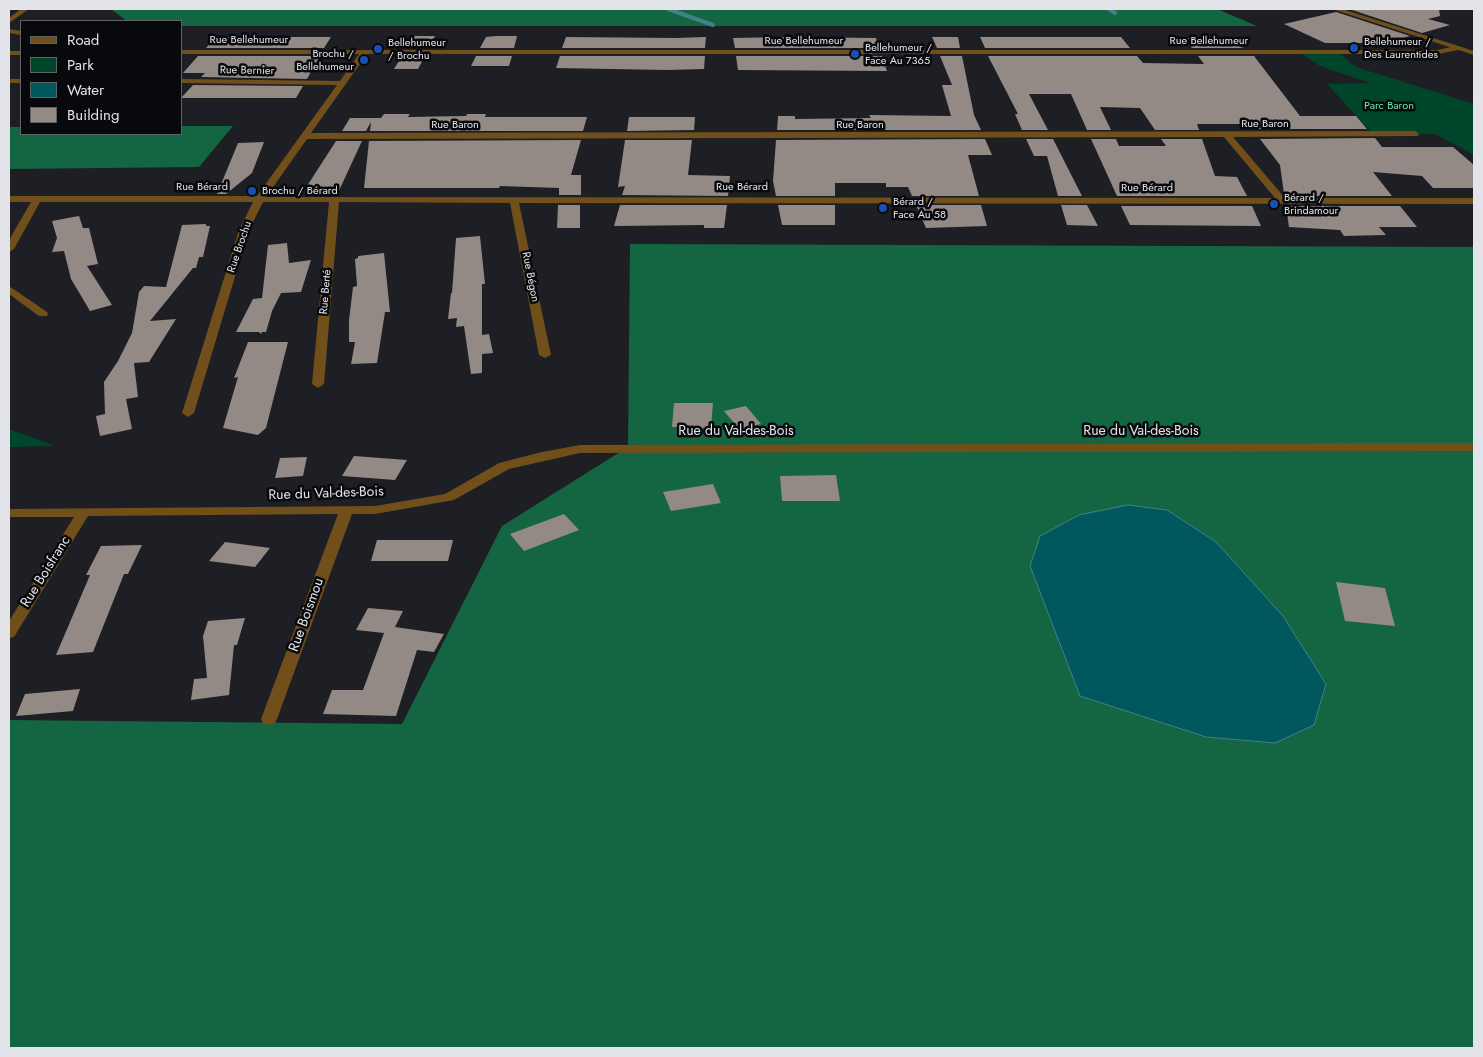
<!DOCTYPE html>
<html>
<head>
<meta charset="utf-8">
<style>
	body { margin:0 }
	#map { position:relative; width:1483px; height:1057px; overflow:hidden; background:#1e1e25; font-family:Jost,sans-serif }
	canvas { display:block }
	.frame { position:absolute; inset:0; border:10px solid #e3e4e9; pointer-events:none }
	.legend { position:absolute; left:20px; top:20px; width:162px; height:115px; box-sizing:border-box; background:#08090c; border:1px solid #606164; margin:0; padding:6px 9px; list-style:none; font-size:15px; color:#e3e4e9 }
	.legend li { display:flex; align-items:center; gap:10px; height:25px }
	.legend b { width:25px; border:1px solid #606164 }
</style>
</head>
<body>
<div id="map">
<canvas width="1483" height="1057"></canvas>
<div class="frame"></div>
<ul class="legend">
<li><b style="height:6px;background:#714f1b"></b>Road</li>
<li><b style="height:14px;background:#00462a"></b>Park</li>
<li><b style="height:14px;background:#00575d"></b>Water</li>
<li><b style="height:14px;background:#938a85"></b>Building</li>
</ul>
</div>
<script>
const ctx = document.querySelector('canvas').getContext('2d');
ctx.lineJoin = 'round';
function paint(path, color) { ctx.fillStyle = color; ctx.fill(path, 'evenodd'); }
function strokePath(path, color, width, dash) { ctx.strokeStyle = color; ctx.lineWidth = width; ctx.lineCap = dash ? 'butt' : 'round'; ctx.setLineDash(dash || []); ctx.stroke(path); }
function write(font, color, halo, rows, align = 'center') {
  ctx.font = font + ' Jost,sans-serif'; ctx.lineWidth = 5; ctx.setLineDash([]); ctx.textBaseline = 'middle'; ctx.strokeStyle = halo; ctx.fillStyle = color; for (const [text, x, y, turn = 0] of rows) {
    ctx.save(); ctx.translate(x, y); ctx.rotate((+turn || 0) * Math.PI / 180); ctx.textAlign = isNaN(turn) ? turn : align; if (halo) ctx.strokeText(text, 0, 0); ctx.fillText(text, 0, 0); ctx.restore();
  }
}
paint(new Path2D(`
	M1302,54H1340L1356,67L1474,104V155L1435,134L1372,133L1327,84L1370,83L1320,66Z
	M9,429L55,446L9,447Z`), '#00462a');
paint(new Path2D(`
	M112,9H1217L1257,26H181V21H127L112,10Z
	M181,126H233L199,167L9,169V127H21V134H181Z
	M630,244L1474,247V1048H9V720L402,724L502,526L628,447Z`), '#146541');
const water = new Path2D(`
	M1128,505L1167,510L1216,542L1283,616L1326,684L1314,725L1275,743L1206,737L1080,696L1030,566L1040,536L1079,515Z`);
paint(water, '#00575d');
strokePath(water, '#448187', 1);
strokePath(new Path2D(`
	M668,9L713,25
	M1109,9L1115,13`), '#448187', 4);
paint(new Path2D(`
	M1349,9H1439L1440,16L1428,19L1450,25L1422,33Z
	M1336,12L1410,36L1383,43H1325L1284,24Z
	M414,36H435L429,48H407Z
	M496,36H517L514,48H480L486,37Z
	M216,37H331L324,48H206Z
	M566,37L675,38L706,37L705,48H562Z
	M787,37L876,38L879,48H735L733,38Z
	M932,37H958L960,48H937Z
	M980,37H1121L1130,48H985Z
	M1184,38H1232L1231,44L1244,48H1192Z
	M198,56H320L307,79L201,77L205,73H183Z
	M402,56H425L418,69H394Z
	M476,56H512L509,66H471Z
	M560,56H705L704,69L667,70L556,68Z
	M736,56H882L887,71L738,70Z
	M940,56H962L974,115L981,130H777L778,116H795V119L871,118L869,115L951,116L942,85H952Z
	M988,56H1137L1143,63L1204,64L1198,56H1254L1300,116H1356L1367,129H1253L1249,124H1197L1199,130H1155L1140,108L1100,107L1111,130H1087L1071,94H1029L1048,130H1022L1015,114H1018Z
	M193,85L303,86L296,98H181Z
	M384,114H410L408,117L466,116L467,114H486L485,117H587L583,131H370L371,122L366,131H342L350,118H381Z
	M629,117H695L694,130L627,131Z
	M1375,138L1382,147H1453L1474,165V188H1433L1422,176L1373,172L1392,196H1286L1284,194L1280,165L1260,139Z
	M985,139L992,155H968L979,196H912L908,187H886V183H835V196H776L773,181L776,140Z
	M1026,139H1053L1082,196H1058L1047,156H1034Z
	M1091,139H1116L1119,146H1166L1161,139H1202L1215,176L1237,177L1247,196H1117Z
	M581,140L571,175H581V195H559V188L500,186L499,188H364L369,141Z
	M625,140H692L688,175L730,176L728,196L622,195L625,186L618,187Z
	M336,141H362L337,195L312,194L316,186H307Z
	M264,142L252,173L226,194H217L238,143Z
	M558,205H580V228H557Z
	M620,205H727L724,228H704V225L614,226Z
	M778,205H835V225H782Z
	M916,205H981L987,226L926,228Z
	M1061,205H1087L1098,226L1067,225Z
	M1121,206H1252L1261,226L1130,225Z
	M1286,206H1400L1417,227H1379L1386,235L1344,236L1340,230L1289,227Z
	M79,216L83,228H89L98,264L87,266L112,305L90,311L71,279L64,251L52,252L57,238L52,221Z
	M206,224V226H210L203,257H199L196,268H193L150,321L176,319L149,362L134,363L138,397L126,399L132,429L100,436L96,416L105,414L104,382L118,361L132,333L139,292L144,286L166,287L182,225Z
	M480,236L485,284H482V335L489,334L493,353L482,354V373L471,374L464,326L456,327L457,318L448,319L451,293H452L456,238Z
	M287,243L289,263L311,260L301,292L281,293L272,311L266,332H262L261,334L259,332H236L253,299L262,298L268,245Z
	M384,253L390,312H385L377,363L351,364L355,342H349V320L353,287L357,286L355,259L358,258V256Z
	M248,342H288L266,428L258,435L223,428L238,377L234,378Z
	M674,403H713L711,428L672,427Z
	M746,406L761,424L739,429L724,411Z
	M354,456L407,460L395,480L342,476Z
	M307,457L303,476L275,478L280,458Z
	M836,475L840,501H782L780,476Z
	M713,484L721,503L671,511L663,492Z
	M564,514L579,530L524,551L510,534Z
	M377,540H453L448,561H371Z
	M225,542L270,548L255,567L209,561Z
	M142,545L128,574H124L93,652L56,655L90,575H86L101,546Z
	M1336,582L1385,588L1395,626L1345,621Z
	M368,608L403,611L395,627L444,634L434,652L417,650L396,716L323,714L332,690H363L384,633L356,630Z
	M245,618L237,645H234L229,695L191,700L194,679L207,678L203,636L208,621Z
	M80,689L73,711L16,716L25,694Z`), '#938a85');
paint(new Path2D(`
	M21,9H29L9,23V18Z
	M9,29L21,31V35L9,33Z
	M1455,46L1459,48L1458,50L1438,54H367L311,133L1415,131L1419,134L1418,136L1233,137L1285,198H1474V204L519,203L551,355L545,358L539,355L510,203L339,202L324,384L318,388L312,384L329,202H263L249,230L194,413L188,417L182,413L239,230L253,202H40L14,249L9,252V240L31,202H9V196H257L337,85L181,83V79L340,81L359,54H181V50H1438ZM1224,137L1275,198L266,197L307,139Z
	M9,51H21V55H9Z
	M9,79H21V83H9Z
	M9,286L47,312L48,314L47,316H39L9,294Z
	M1474,443V451L580,453L509,469L454,500L375,514H352L277,719L275,723L269,725L263,723L261,719L338,514L88,516L14,637L9,638V621L74,517H9V509L375,506L445,494L499,463L542,452L580,445Z`), '#714f1b');
paint(new Path2D(`
	M1332,9H1342L1474,51V55Z`), '#714f1b');
for (const [x, y, r, color] of [
	[1354,48,5,"#1a4fb4"],
	[378,49,5,"#1a4fb4"],
	[855,54,5,"#1a4fb4"],
	[364,60,5,"#1a4fb4"],
	[252,191,5,"#1a4fb4"],
	[1274,204,5,"#1a4fb4"],
	[883,208,5,"#1a4fb4"]
]) { const dot = new Path2D(); dot.arc(x, y, r, 0, 2 * Math.PI); ctx.fillStyle = color; ctx.fill(dot); strokePath(dot, '#08090c', 2); }
write('11px', '#e3e4e9', '#08090c', [
	["Rue Bellehumeur",249,40],
	["Rue Bellehumeur",804,41],
	["Rue Bellehumeur",1209,41],
	["Rue Bernier",247,71,1],
	["Rue Baron",1265,124],
	["Rue Baron",455,125],
	["Rue Baron",860,125],
	["Rue Bérard",202,187],
	["Rue Bérard",742,187],
	["Rue Bérard",1147,188],
	["Rue Brochu",240,247,-71],
	["Rue Bégon",530,277,79],
	["Rue Berté",326,292,-85]
]);
write('11px', '#e3e4e9', '#08090c', [
	["Bellehumeur /",1364,42],
	["Des Laurentides",1364,55],
	["Bellehumeur",388,43],
	["/ Brochu",388,56],
	["Bellehumeur /",865,48],
	["Face Au 7365",865,61],
	["Brochu /",354,54,"right"],
	["Bellehumeur",354,67,"right"],
	["Brochu / Bérard",262,191],
	["Bérard /",1284,198],
	["Brindamour",1284,211],
	["Bérard /",893,202],
	["Face Au 58",893,215]
], 'left');
write('11px', '#6aedab', '#08090c', [
	["Parc Baron",1389,106]
]);
write('14px', '#e3e4e9', '#08090c', [
	["Rue du Val-des-Bois",736,432],
	["Rue du Val-des-Bois",1141,432],
	["Rue du Val-des-Bois",326,494,-2],
	["Rue Boisfranc",46,572,-58],
	["Rue Boismou",307,615,-70]
]);
</script>
</body>
</html>
